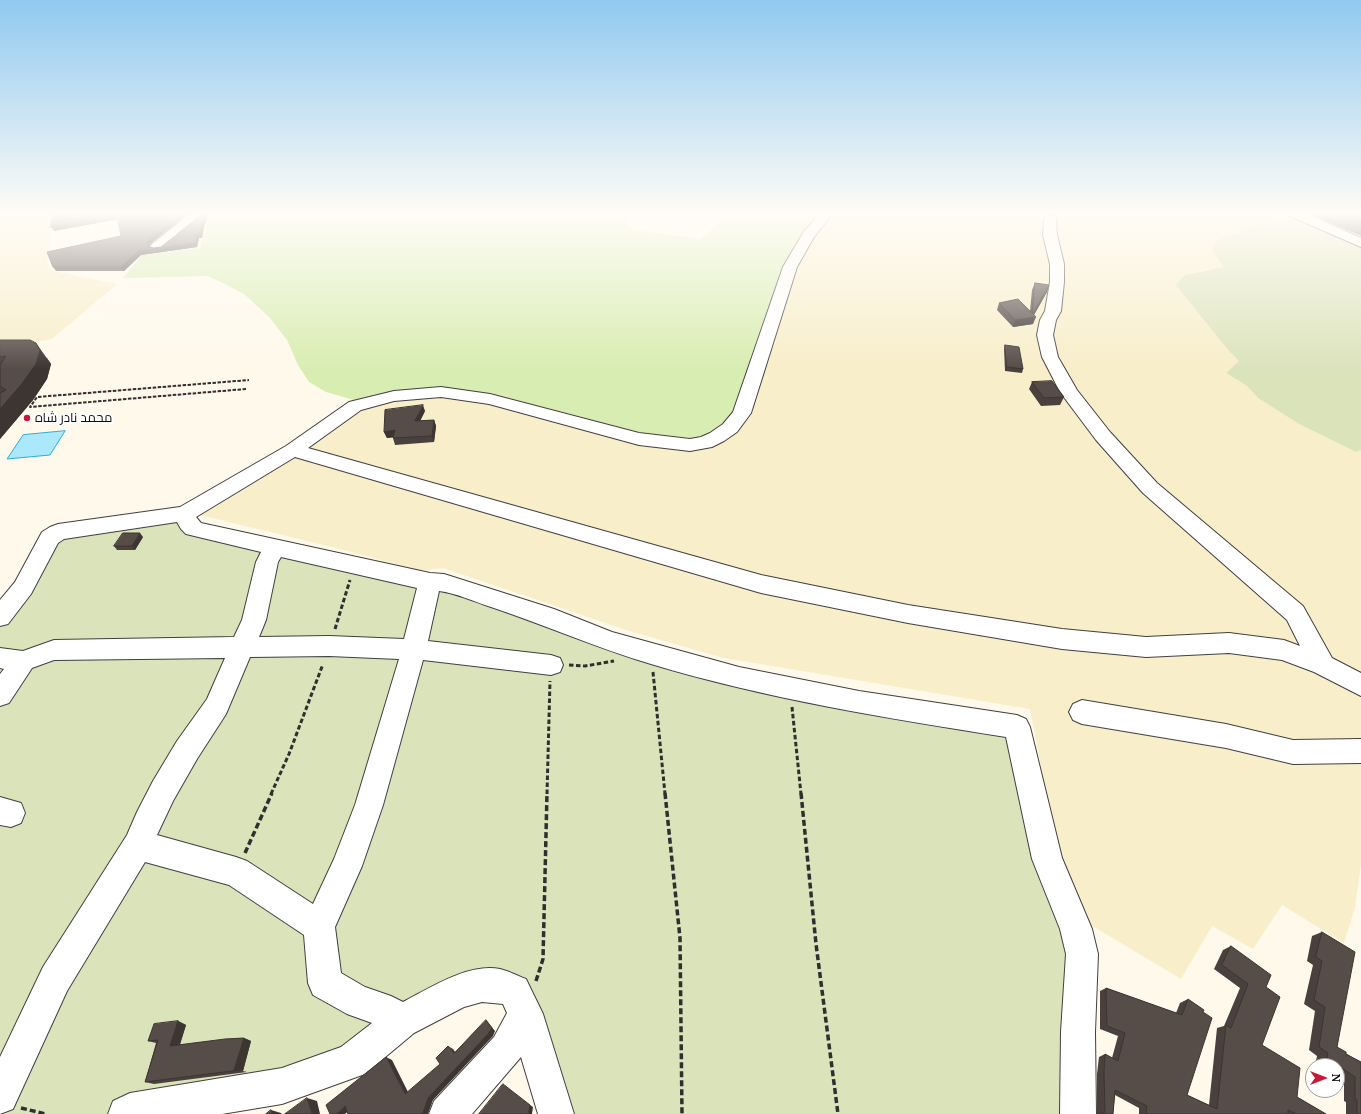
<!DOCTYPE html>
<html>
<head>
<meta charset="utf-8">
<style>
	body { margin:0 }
	#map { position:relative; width:1361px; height:1114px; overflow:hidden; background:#fff9ec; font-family:"PT Serif",serif }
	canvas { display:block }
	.north { position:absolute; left:1305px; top:1058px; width:40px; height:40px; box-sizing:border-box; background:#fff; border:1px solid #9e9e9e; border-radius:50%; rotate:90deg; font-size:11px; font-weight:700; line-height:16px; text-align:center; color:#0d0d0d }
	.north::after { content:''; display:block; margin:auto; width:14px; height:18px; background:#c91938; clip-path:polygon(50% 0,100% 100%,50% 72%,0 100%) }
</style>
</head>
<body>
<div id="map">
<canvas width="1361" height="1114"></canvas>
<div class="north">N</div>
</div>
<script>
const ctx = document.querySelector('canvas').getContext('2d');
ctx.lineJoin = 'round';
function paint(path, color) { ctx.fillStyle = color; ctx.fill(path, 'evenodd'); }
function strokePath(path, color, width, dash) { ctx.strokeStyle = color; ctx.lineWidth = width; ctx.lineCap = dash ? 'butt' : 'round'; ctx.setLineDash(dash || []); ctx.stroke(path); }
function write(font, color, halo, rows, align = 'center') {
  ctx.font = font + ' "PT Serif",Cairo,serif'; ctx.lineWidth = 4; ctx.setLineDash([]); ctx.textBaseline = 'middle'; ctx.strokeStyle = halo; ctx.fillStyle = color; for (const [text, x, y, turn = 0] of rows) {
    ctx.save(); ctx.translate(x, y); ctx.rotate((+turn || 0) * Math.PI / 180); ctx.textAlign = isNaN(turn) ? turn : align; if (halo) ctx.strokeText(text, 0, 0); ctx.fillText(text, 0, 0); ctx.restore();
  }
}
paint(new Path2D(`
	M0,213H55H53L47,265L54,271L117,284L52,339L0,348Z
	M834,213H1289L1304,220L1297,222L1224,267L1195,272L1229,351L1239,361L1226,373L1247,386L1258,398L1299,424L1356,452L1361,450V864L1355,907L1344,943L1282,905L1253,949L1212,926L1181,979L1081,919L1056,846L1030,709L724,658L626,630L443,568L419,571L348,551L200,515L302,453L356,410L394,401L438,397L486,404L636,445L690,451L709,449L737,432L751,415L796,268L814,237Z`), '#f8eeca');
paint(new Path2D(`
	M210,213H629L628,229L700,239L731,213H776L785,216L790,213H820L802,235L783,266L734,411L722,425L711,432L701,438H690L642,433L494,394L443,387L394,391L354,400L326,392L309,382L298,365L287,340L270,318L244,294L223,283L207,276L123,278L142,255L200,248Z`), '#d8edb2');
paint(new Path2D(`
	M1304,220L1361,246V450L1356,452L1299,424L1258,398L1247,386L1226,373L1239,361L1229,351L1176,285L1185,275L1224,267L1212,251L1213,246L1218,240L1263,224Z
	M185,514L188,524L357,565L607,640L1017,727L1076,929L1078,1114H556L500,986L352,1061L126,1114H0V617L50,538Z`), '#dbe3bb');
const water = new Path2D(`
	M65,431L50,455L7,459L23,435Z`);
paint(water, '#ace8fc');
strokePath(water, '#2cabd9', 1);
const minor = new Path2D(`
	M191,213H204L197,222L162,250L157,251L152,250L150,247L152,244Z
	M820,213H833L814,237L797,267L751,413L737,432L724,441L712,447L690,451L639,445L489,404L441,397L394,401L361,410L308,448L761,575L908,605L1062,629L1146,637L1229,633L1284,640L1300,646L1287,620L1143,493L1096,440L1060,392L1042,357L1037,335L1040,320L1045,311L1050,282V264L1043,235L1044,219L1045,216H1055L1056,219L1057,235L1064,264V282L1061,311L1056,320L1053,335L1058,357L1077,390L1110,432L1157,483L1303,606L1332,658L1361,673V696L1314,672L1282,660L1229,653L1146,657L1062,649L908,623L761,593L295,457L196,517L201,523L430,573L444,574L554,609L612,632L739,667L859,691L1017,715L1026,719L1030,727L1062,858L1092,929L1098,954L1095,1032L1096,1114H1060L1061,1032L1066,954L1060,929L1032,859L1006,737C886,718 767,699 651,664C597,648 545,625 491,607C475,602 456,593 439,591L428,641L551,655L560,658L563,665L560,672L551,675L423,660L383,805L362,866L335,927L341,973L365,987L391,996L403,1002C430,988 468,963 500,969C509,971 518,976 526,979L543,1014L574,1114H538L521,1057L472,1114H429L434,1101L494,1037L507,1013L503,1004L482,1002L464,1007L414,1033L365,1074L282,1104L222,1114H108L113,1101L130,1093L282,1068L341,1047L372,1023L347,1014L313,995L308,983L304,935L229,885L145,862L67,991L13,1109L0,1114V1057L43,967L127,835L137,812L153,781L177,741L207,699L225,658L54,660L32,668L9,703L0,706V674L4,669L0,668V648L23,651L54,640L234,637L242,620L256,562L261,552L186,534L181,529L177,522L64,539L58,543L31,594L8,624L0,626V600L15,582L42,532L50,527L58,524L180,507L286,446L349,402L394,391L441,387L490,394L639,433L690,439L701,437L710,433L723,424L733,412L783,267L803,233ZM281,557L417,588L404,639L329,636L259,637L266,620L278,562ZM329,656L399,659L355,805L334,859L313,904L247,861L236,857L157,835L173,801L197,759L226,714L250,657Z
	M1289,213H1305L1361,238V247L1290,216Z
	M1082,700L1226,724L1293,740L1361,739V763L1293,764L1226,748L1082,724L1073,720L1069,712L1073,704Z
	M0,797L21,803L25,813L21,823L11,827L0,825Z`);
strokePath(minor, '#404040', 2);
strokePath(new Path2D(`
	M246,389L30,407L37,397L249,380`), '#2f2f2f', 2, [3.5, 1.5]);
strokePath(new Path2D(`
	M335,629L350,580
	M569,665L585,666L614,661
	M653,672L665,794
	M792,707L801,794
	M271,794L289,754L323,664
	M547,794L550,681`), '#2f2f2f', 3, [4.5, 2.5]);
strokePath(new Path2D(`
	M665,793L680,938L682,1114
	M801,793L816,944L838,1114
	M245,853L272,793
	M536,981L543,959L547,793
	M21,1108L46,1114`), '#2f2f2f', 3.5, [6, 3]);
paint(minor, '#fff');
paint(new Path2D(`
	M53,213H189L151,243L149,246V247L154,248L161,247L204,227L202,238H199L197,247L141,255L124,271H56L53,267L121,236L118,219L54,231Z
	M1307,213H1361V236Z
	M1035,283L1049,285L1047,292L1034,315L1033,324L1013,327L997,310L999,303L1030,311L1032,290Z
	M0,340L47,358L51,364L47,379L33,400L0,439Z
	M1005,345L1023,369L1022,373L1005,371L1004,349Z
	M1032,382L1064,397L1060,405L1041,406L1029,389Z
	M425,411L420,421L434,420L436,426L434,442L395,445L393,438V437L387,438L384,432Z
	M143,537L135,550H117L114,546Z
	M1322,932L1337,1047L1346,1054L1361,1062V1114H1346V1102L1344,1101V1079L1337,1075V1066H1324L1316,1061L1317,1056L1309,1050L1315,1011L1304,1004L1313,965L1307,961L1312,936Z
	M1231,946L1266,987L1262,1045L1297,1097L1326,1114H1139V1108L1115,1095L1113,1114H1097V1074L1099,1057L1105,1054L1112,1058L1118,1036L1100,1029V991L1106,988L1176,1013L1180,1003L1188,999L1187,1095L1209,1105L1217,1028L1224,1026L1240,988L1214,969L1223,950Z
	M178,1021L186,1025L180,1045L244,1038L251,1041L243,1071L247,1072L154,1084L145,1082L156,1043L148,1041Z`), '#4a413e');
paint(new Path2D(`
	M182,213H189L151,243L149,246L150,250L195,243L197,234L206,213H210L204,227L202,238H199L197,247L141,255L124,271L121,267L147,242L149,239Z
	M117,215L119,219L54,231L51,227Z
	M1049,285L1047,292L1032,318L1036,317L1033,324L1013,327L1015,320L1033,314Z
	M36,343L51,364L47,379L33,400L0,439V409Z
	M423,405L425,411L417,427L415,421Z
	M434,420L436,426L434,442L432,436Z
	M395,430L397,437L387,438L384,432Z
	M140,533L143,537L135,550L132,546Z
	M486,1020L495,1031L493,1036L433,1100L428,1114H421L428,1098Z
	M178,1021L186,1025L178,1049L170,1046Z
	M244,1038L251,1041L243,1071L240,1070H234Z
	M448,1046L453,1049L458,1056L454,1053Z
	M386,1057L392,1060L410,1096L405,1094Z
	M307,1098L317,1101L320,1114H312Z
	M530,1105L533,1107L532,1114H528Z
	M345,1106L351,1109L345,1114H336Z
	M271,1110L281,1113L282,1114H272Z`), '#3c3532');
const building = new Path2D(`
	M53,213H182L149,239L147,242L149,247L154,248L161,247L196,219L201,213H206L202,223L200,234H197L195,243L139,251L121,267H53L47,252L121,236L117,215L51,227Z
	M1325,213H1361V228Z
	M1035,283L1049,285L1033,314L1036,317L1015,320L999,303L1018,299L1032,313Z
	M0,340H30L36,343L40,350L36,364L21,385L0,409V393L6,390L0,386V365L6,356L0,357Z
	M1005,345L1019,347L1023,369L1007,367Z
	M1052,381L1064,397L1044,398L1032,382Z
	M423,405L415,421L434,420L432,436L393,438L395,430L384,432L385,410Z
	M123,533H140L132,546H114Z
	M1322,932L1355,952L1337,1047L1346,1052V1054L1361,1062V1114H1357V1100L1355,1099V1077L1327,1058L1328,1053L1319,1047L1325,1007L1314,1000L1322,961L1316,957Z
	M1231,946L1271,975L1266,987L1280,997L1262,1045L1300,1068L1297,1097L1326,1114H1296L1288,1110V1114H1146L1147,1106L1115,1090L1113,1114H1100L1105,1112L1104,1072L1105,1054L1118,1061L1125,1033L1107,1026L1106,988L1182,1015L1188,999L1204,1010L1203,1012L1212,1018L1187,1095L1217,1109L1226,1025L1231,1028L1248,984L1222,965Z
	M486,1020L492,1028L489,1033L428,1098L423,1113L421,1114H348L345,1106L336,1114H330L326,1105L386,1057L405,1094L440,1064L436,1058L448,1046L454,1053Z
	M178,1021L170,1046L225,1039L244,1038L234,1070H240L145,1082L158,1040L148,1041L154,1024Z
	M503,1084L530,1105L528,1114H479Z
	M307,1098L312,1114H285Z
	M271,1110L272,1114H266Z`);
paint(building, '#564c48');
strokePath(building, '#3c3532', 1);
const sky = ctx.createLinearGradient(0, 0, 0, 369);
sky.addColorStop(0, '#90c9f0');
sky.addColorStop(0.58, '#fffcf6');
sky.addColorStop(1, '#fffcf600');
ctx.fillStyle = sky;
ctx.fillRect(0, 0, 1361, 369);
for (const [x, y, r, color] of [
	[27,418,4,"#c91938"]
]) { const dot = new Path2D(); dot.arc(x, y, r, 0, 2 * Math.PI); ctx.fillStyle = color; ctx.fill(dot); strokePath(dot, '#fff', 1.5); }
write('13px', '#0d0d0d', '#fff', [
	["محمد نادر شاه",35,418]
], 'left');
</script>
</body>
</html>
